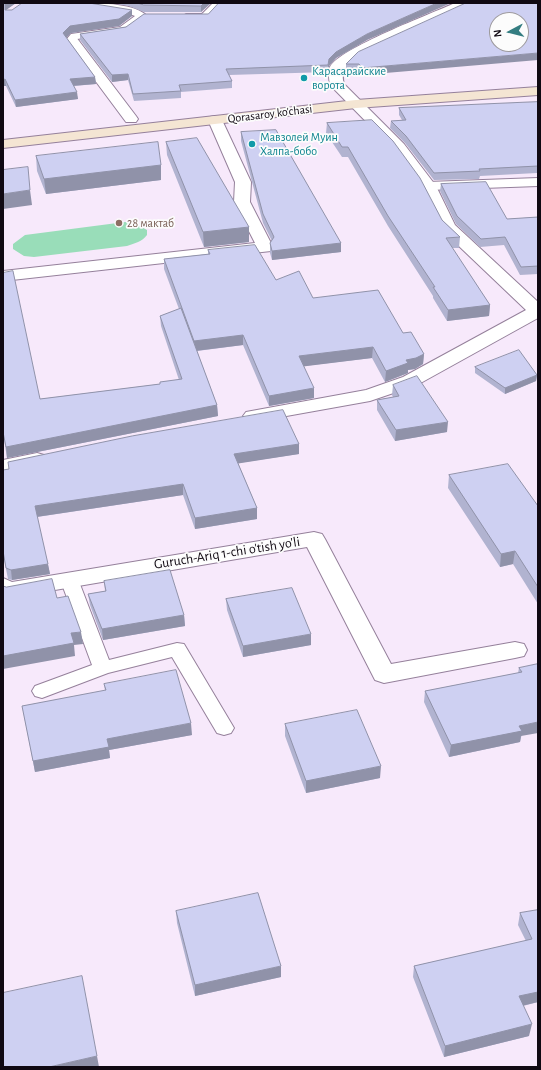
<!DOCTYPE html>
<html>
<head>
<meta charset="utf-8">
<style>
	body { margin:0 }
	#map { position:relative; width:541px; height:1070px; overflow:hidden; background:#f7e9fb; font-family:"Alegreya Sans",sans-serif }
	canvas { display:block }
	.frame { position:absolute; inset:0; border:4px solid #100912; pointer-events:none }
	.north { position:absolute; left:489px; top:12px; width:40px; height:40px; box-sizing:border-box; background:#fcfcfc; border:1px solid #9e9b9e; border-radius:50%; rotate:263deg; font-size:11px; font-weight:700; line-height:16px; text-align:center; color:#100912 }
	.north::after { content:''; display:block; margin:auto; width:14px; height:18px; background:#347d81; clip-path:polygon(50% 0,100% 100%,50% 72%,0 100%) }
</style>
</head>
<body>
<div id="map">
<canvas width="541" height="1070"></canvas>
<div class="frame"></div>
<div class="north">N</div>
</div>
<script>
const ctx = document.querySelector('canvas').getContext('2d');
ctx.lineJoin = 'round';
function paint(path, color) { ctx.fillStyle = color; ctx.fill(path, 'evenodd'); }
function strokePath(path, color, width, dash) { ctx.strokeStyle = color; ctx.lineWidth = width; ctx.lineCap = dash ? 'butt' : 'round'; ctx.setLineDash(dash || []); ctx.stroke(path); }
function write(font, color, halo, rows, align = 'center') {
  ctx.font = font + ' "Alegreya Sans",sans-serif'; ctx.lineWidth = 3.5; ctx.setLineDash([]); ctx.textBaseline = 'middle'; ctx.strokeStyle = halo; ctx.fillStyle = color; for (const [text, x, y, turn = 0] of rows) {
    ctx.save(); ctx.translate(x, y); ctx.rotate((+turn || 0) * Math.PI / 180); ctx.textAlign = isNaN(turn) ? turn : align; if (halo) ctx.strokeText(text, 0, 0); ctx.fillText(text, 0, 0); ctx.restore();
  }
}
paint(new Path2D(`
	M125,222L134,223L147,230V235C142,242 135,243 127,246L34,257L24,256L13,249V244L25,235Z`), '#99ddb9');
const service = new Path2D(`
	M74,3C92,3 134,2 147,16L126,32L77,39L71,43L66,40L71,34L120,27L135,16L127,13L79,6Z
	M213,3H219L221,5L208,19L186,20L181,17L186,14H202Z
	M538,178V186L428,190L422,186L428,182Z
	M69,573L75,575L78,579L109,660L177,643L184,644L234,728L231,733L224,735L217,733L172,657L108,673L42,698L35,696L32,691L35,686L92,665L60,579L63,575Z`);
const minor = new Path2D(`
	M455,3H471L469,6L357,57C347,66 340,70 344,84L404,144L436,186L455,225L538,302V318L417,385L370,401L253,422L246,420L243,416L246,412L366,390L403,377L526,310L442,230L421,187L394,150L330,85C329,79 328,73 330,67C338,49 433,13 455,3Z
	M71,36L76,37L136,116L138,119L136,122H126L65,40Z
	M215,116L220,117L222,120L251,182L250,202L273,247L271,251L3,281V271L255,243L234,202L235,182L208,120L210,117Z
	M37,453L44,455L47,459L44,463L3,472V460Z
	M314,532L322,534L325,539L391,664L515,642L524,644L527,650L524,656L515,658L384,683L375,680L307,547L8,598L3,596V578L12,582Z`);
const secondary = new Path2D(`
	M538,87V95L356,108L3,148V140L356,100Z`);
strokePath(service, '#95809b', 2);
strokePath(minor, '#95809b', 2);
strokePath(secondary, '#95809b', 2);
paint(service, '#fff');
paint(minor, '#fff');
paint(secondary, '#f4e5d3');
paint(new Path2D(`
	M3,3H16L6,10H132V16L119,26L71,33L66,37L95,77L96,84L74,86L78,99L16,107L6,86H3Z
	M110,3H211L201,12H144L129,6Z
	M466,3L362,75L359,71H346V64Z
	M208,14L367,40L336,58L329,66L328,72L229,75L232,81V88L181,92V98L134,101L128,80L112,82L80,40V34Z
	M538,102V177L537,173L480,176L479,179L434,180L405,143L390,128L391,121L402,120L399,115V108Z
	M327,123L442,220L460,237L459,248H452L490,305L489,316L447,321L433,298V296L388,226L348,157H342L326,133Z
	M241,132L341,243V252L272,260L270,253V243L272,241L263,223L241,141Z
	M166,142L249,227V242L204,247L167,155Z
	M36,156L161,165V180L46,194L37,171Z
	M441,184L507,219L538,217V274L520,275L504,245L480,247L456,224L440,191Z
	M208,250L276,280L313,298L403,333L424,354L423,364L415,369L408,370V373L385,382L372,358L304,366L314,398L269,406L243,345L197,351L217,405L218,416L7,458L3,433L40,399L160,384V382L179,380L161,326L160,316L179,309L164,269V259L208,254Z
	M475,367L537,375L536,381L505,394L475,373Z
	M393,385L447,432L395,441L377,410V400L393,397L392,395Z
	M299,444V454L238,463L257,508V519L195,529L183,495L37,517L50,574L12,580L8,579L3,554V470Z
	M449,475L538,506V604L513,564L500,567L448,488Z
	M104,581L184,615L185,626L103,640L90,605L88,594L105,591Z
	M226,599L311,645L243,657L227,610Z
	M538,664L520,742L449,757L424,702L425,691L518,673L519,668Z
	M104,684L192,735L109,750L110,758L35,772L22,706L105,691Z
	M285,724L380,778L306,793L285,736Z
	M538,910V1002L523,1006L529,1036L444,1057L413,977L414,966L526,941L518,925L520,913Z
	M176,911L281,977L195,996L177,923Z`), '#b1b3d0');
paint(new Path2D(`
	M6,3H16L6,10H5V4Z
	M204,3H211L201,12V6Z
	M437,3H451L367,40L336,58L329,66L328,72V65L329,59L336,52L367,34Z
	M132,10V16L119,26L71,33L64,40L63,33L70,26Z
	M538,53V60L362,75V68Z
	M128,74V80L112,82V75Z
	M95,77L96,84L71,86L70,79Z
	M5,79L6,86H3V80Z
	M77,92L78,99L16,107L15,100Z
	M161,165V180L46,194L44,179Z
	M30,190L32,205L3,209V194Z
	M249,227V242L204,247L203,232Z
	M341,243V252L272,260V251Z
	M490,305L489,316L447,321L448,310Z
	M243,335V345L195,351L194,341Z
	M373,347L372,358L299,367V356Z
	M424,354L423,364L415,369L408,370V373L385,382L386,371L406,360Z
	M537,375L536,381L505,394V388Z
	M314,388V398L269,406V396Z
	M217,405L218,416L7,458L6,447Z
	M448,422L447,432L395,441L396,430Z
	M299,444V454L235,464L234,454Z
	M183,484V495L36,517L35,506Z
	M257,508V519L195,529V518Z
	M515,551L513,564L500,567L501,554Z
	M48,564L50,574L12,580L11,570Z
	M184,615L185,626L103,640L102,629Z
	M81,632L83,644L74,645L75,656L3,669V656L71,633Z
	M311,634V645L243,657V646Z
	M538,722V733L521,736L520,742L449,757L451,745L519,726Z
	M191,723L192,735L109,750L110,758L35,772L33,761L107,739Z
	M381,766L380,778L306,793V781Z
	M281,966V977L195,996V985Z
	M538,992V1002L517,1007L519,996Z
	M532,1024L529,1036L444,1057L445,1046Z
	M97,1056L99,1067H49Z`), '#9092a9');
const building = new Path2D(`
	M3,3H6L5,4V10H12L22,3H89L132,10L119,19L70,26L63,33L95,77L70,79L77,92L15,100L5,79L3,80Z
	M138,3H204L201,6L144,5Z
	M219,3H437L367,34L336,52L329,59L328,65L226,69L232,81L179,85L181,91L133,94L128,74L112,75L80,34L126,27L144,14H208Z
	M466,3H538V53L362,68L359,64H346L358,52ZM497,20H521V44H497Z
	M538,102V166L479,169L480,171L434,173L406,136L391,121L406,120L399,108Z
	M372,120L393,141L420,178L442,220L460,237L446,238L490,305L448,310L433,287H435L388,216L348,147H342L327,123Z
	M276,130L341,243L272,251L270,243L274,237L263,214L241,132Z
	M197,138L249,227L203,232L166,142Z
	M158,142L161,165L44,179L36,156Z
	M28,167L30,190L3,194V170Z
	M486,182L507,219L538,217V266L521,267L505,237L481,239L457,216L441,184Z
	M255,245L276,280L299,271L313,298L378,290L403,333L411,332L424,354L416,358L406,360L408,363L386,371L373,347L299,356L314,388L269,396L243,335L194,341L164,259L210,254L208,250Z
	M13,271L40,399L160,384V382L182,379L160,316L181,308L217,405L6,447L3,432V273Z
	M519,350L537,375L505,388L475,367Z
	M417,376L448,422L396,430L377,400L399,396L393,385Z
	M283,410L299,444L234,454L257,508L195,518L183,484L35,506L48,564L11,570L6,568L3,551V470L9,469L8,462L132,436Z
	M508,464L538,506V587L515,551L501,554L449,475Z
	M170,570L184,615L102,629L88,594L106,591L104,581Z
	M52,579L57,598L68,596L81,632L71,633L74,643L3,656V586L6,587Z
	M292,588L311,634L243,646L226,599Z
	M538,664V722L519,726L522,731L451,745L425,691L522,672L519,668Z
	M176,670L191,723L107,739L109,747L33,761L22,706L106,690L104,684Z
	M357,710L381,766L306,781L285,724Z
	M258,893L281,966L195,985L176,911Z
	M538,910V992L519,996L532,1024L445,1046L414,966L532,939L520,913Z
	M82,976L97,1056L49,1067H3V993Z`);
paint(building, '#ced0f2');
strokePath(building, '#9092a9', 1);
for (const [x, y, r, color] of [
	[304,78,4,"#0f9aa8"],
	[252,144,4,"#0f9aa8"],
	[119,223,4,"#8d6e63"]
]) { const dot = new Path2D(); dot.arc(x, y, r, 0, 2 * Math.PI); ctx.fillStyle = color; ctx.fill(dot); strokePath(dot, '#fcfcfc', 1.5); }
write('12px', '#0d838f', '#fcfcfc', [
	["Карасарайские",312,71],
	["ворота",312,85],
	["Мавзолей Муин",260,137],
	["Халпа-бобо",260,151]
], 'left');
write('12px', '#100912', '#fcfcfc', [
	["Qorasaroy ko'chasi",270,114,-7]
]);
write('12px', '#785e54', '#fcfcfc', [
	["28 мактаб",127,223]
], 'left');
write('14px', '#100912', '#fcfcfc', [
	["Guruch-Ariq 1-chi o'tish yo'li",227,553,-9]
]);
</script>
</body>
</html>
